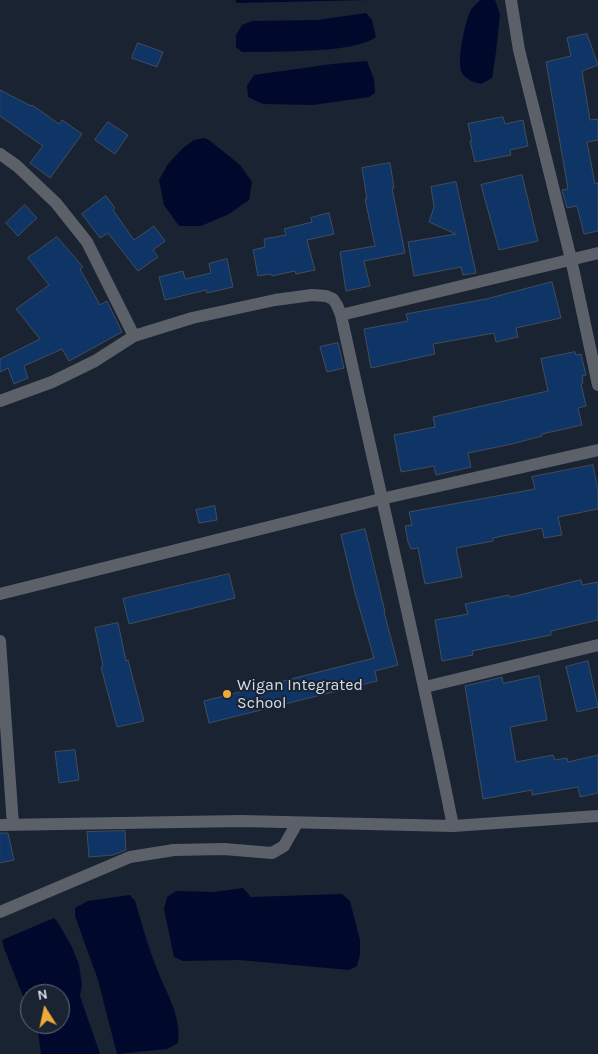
<!DOCTYPE html>
<html>
<head>
<meta charset="utf-8">
<style>
	body { margin:0 }
	#map { position:relative; width:598px; height:1054px; overflow:hidden; background:#192331; font-family:Karla,sans-serif }
	canvas { display:block }
	.north { position:absolute; left:20px; top:984px; width:50px; height:50px; box-sizing:border-box; background:#192331; border:1px solid #656e7a; border-radius:50%; rotate:350deg; font-size:14px; font-weight:700; line-height:20px; text-align:center; color:#d7dee7 }
	.north::after { content:''; display:block; margin:auto; width:18px; height:22px; background:#ebaa39; clip-path:polygon(50% 0,100% 100%,50% 72%,0 100%) }
</style>
</head>
<body>
<div id="map">
<canvas width="598" height="1054"></canvas>
<div class="north">N</div>
</div>
<script>
const ctx = document.querySelector('canvas').getContext('2d');
ctx.lineJoin = 'round';
function paint(path, color) { ctx.fillStyle = color; ctx.fill(path, 'evenodd'); }
function strokePath(path, color, width, dash) { ctx.strokeStyle = color; ctx.lineWidth = width; ctx.lineCap = dash ? 'butt' : 'round'; ctx.setLineDash(dash || []); ctx.stroke(path); }
function write(font, color, halo, rows, align = 'center') {
  ctx.font = font + ' Karla,sans-serif'; ctx.lineWidth = 4; ctx.setLineDash([]); ctx.textBaseline = 'middle'; ctx.strokeStyle = halo; ctx.fillStyle = color; for (const [text, x, y, turn = 0] of rows) {
    ctx.save(); ctx.translate(x, y); ctx.rotate((+turn || 0) * Math.PI / 180); ctx.textAlign = isNaN(turn) ? turn : align; if (halo) ctx.strokeText(text, 0, 0); ctx.fillText(text, 0, 0); ctx.restore();
  }
}
paint(new Path2D(`
	M235,0H368L237,3Z
	M480,0H495L500,14L496,52L492,78L481,84C473,82 467,80 462,73C456,63 465,22 470,12C472,7 477,4 480,0Z
	M366,13L372,20L376,37C354,54 273,51 242,52L236,47V35L242,25L252,21L318,20Z
	M367,61L374,79L375,93L369,97L313,105L263,104L248,97L247,86L254,75L332,64Z
	M204,138L209,140L240,165L252,182L249,200L229,214L201,226H179L164,205L159,180L168,164L183,148L194,140Z
	M243,888L251,897L342,894L350,901L360,940V954L357,966L349,970L239,960L183,961L174,957L164,909L167,897L176,891L214,892Z
	M130,895L135,901C142,924 148,947 157,969C166,993 182,1017 178,1043L167,1049L117,1054L98,980L75,916V908L88,901Z
	M54,918L57,921L72,947L79,965L82,985L80,996L100,1054H41L37,1024H60V994H30V1014L4,948L2,940Z`), '#00092c');
const building = new Path2D(`
	M587,34L598,65L582,71L590,120L598,119V140L587,142L595,184L598,183V231L584,234L577,206L567,208L563,194L562,190L568,189L546,62L571,56L567,38Z
	M138,43L163,52L157,67L132,58Z
	M0,90L31,106L32,105L59,124L62,120L82,134L50,178L30,163L43,146L0,116Z
	M503,117L505,124L523,120L528,146L510,150L511,155L475,162L470,141H472L468,124Z
	M108,122L128,135L115,154L95,140Z
	M390,163L394,188H392L405,253L364,261L370,286L346,291L340,252L375,246L365,199H367L362,168Z
	M522,175L538,241L499,250L481,185Z
	M456,182L476,273L463,275L461,267L414,276L408,242L456,234L429,222L434,207L431,187Z
	M106,196L115,208L113,210L134,240L154,226L165,241L153,250L158,257L138,271L108,233L100,238L82,214Z
	M25,205L37,218L18,236L6,223Z
	M329,213L334,234L307,240L315,270L296,274L295,271L272,276L271,274L258,276L253,250L265,247L264,239L286,235L284,229L312,222L311,218Z
	M57,237L83,267L80,269L100,305L107,301L122,332L69,361L62,349L24,366L28,378L14,384L8,368L0,372V359L40,339L16,309L49,285L28,258Z
	M227,259L233,287L207,293L206,290L165,300L159,277L183,271L185,279L211,273L209,264Z
	M552,282L561,318L516,328L518,337L496,342L494,333L433,344L435,354L371,368L364,329L408,321L406,314L486,299Z
	M338,343L344,368L327,372L320,347Z
	M575,352L576,355L581,354L586,375L582,376L583,383L581,384L586,406L578,408L582,425L542,434V436L512,444L468,453L471,467L436,475L434,466L401,472L394,435L435,427L433,417L548,391L541,359Z
	M593,465L598,491V509L558,517L562,535L544,538L542,528L493,538V541L456,548L462,577L425,584L418,548L411,549L408,542L405,526L412,525L409,512L535,489L532,477Z
	M215,506L217,520L199,523L196,510Z
	M365,529L385,612H384L398,665L375,671L377,681L209,723L204,701L374,658L355,593L341,535Z
	M229,574L235,598L129,624L123,599Z
	M581,580L582,585L598,582V620L551,631V635L472,651L473,655L442,661L435,620L468,614L465,604L509,595L510,597Z
	M118,623L126,661L128,660L144,721L117,727L101,667L103,666L95,628Z
	M588,661L598,707L577,712L566,667Z
	M539,676L547,720L510,727L516,762L553,755L555,760L567,758L568,762L598,755V793L580,797L578,787L532,795V790L483,799L465,686L502,677L503,683Z
	M75,750L79,780L59,783L55,752Z
	M125,831L126,850L113,855L89,857L87,832Z
	M0,833H8L14,860L0,863Z`);
paint(building, '#0f3567');
strokePath(building, '#414d5d', 1);
strokePath(new Path2D(`
	M511,0L519,50L571,259L598,385
	M0,154L17,166L56,203L87,242L134,336
	M341,315L598,253
	M0,401L52,382L95,361L134,336L192,318L275,300L312,295L326,296L333,299L337,305L341,315C378,485 419,655 453,826
	M0,594L381,499L598,450
	M0,641L13,825
	M425,687L598,645
	M0,825L241,821L453,826L598,816
	M0,912L130,857L174,850L224,849L272,853L284,846L297,823`), '#5c6169', 12);
for (const [x, y, r, color] of [
	[227,694,5,"#ebaa39"]
]) { const dot = new Path2D(); dot.arc(x, y, r, 0, 2 * Math.PI); ctx.fillStyle = color; ctx.fill(dot); strokePath(dot, '#192331', 2); }
write('16px', '#d7dee7', '#192331', [
	["Wigan Integrated",237,685],
	["School",237,703]
], 'left');
</script>
</body>
</html>
